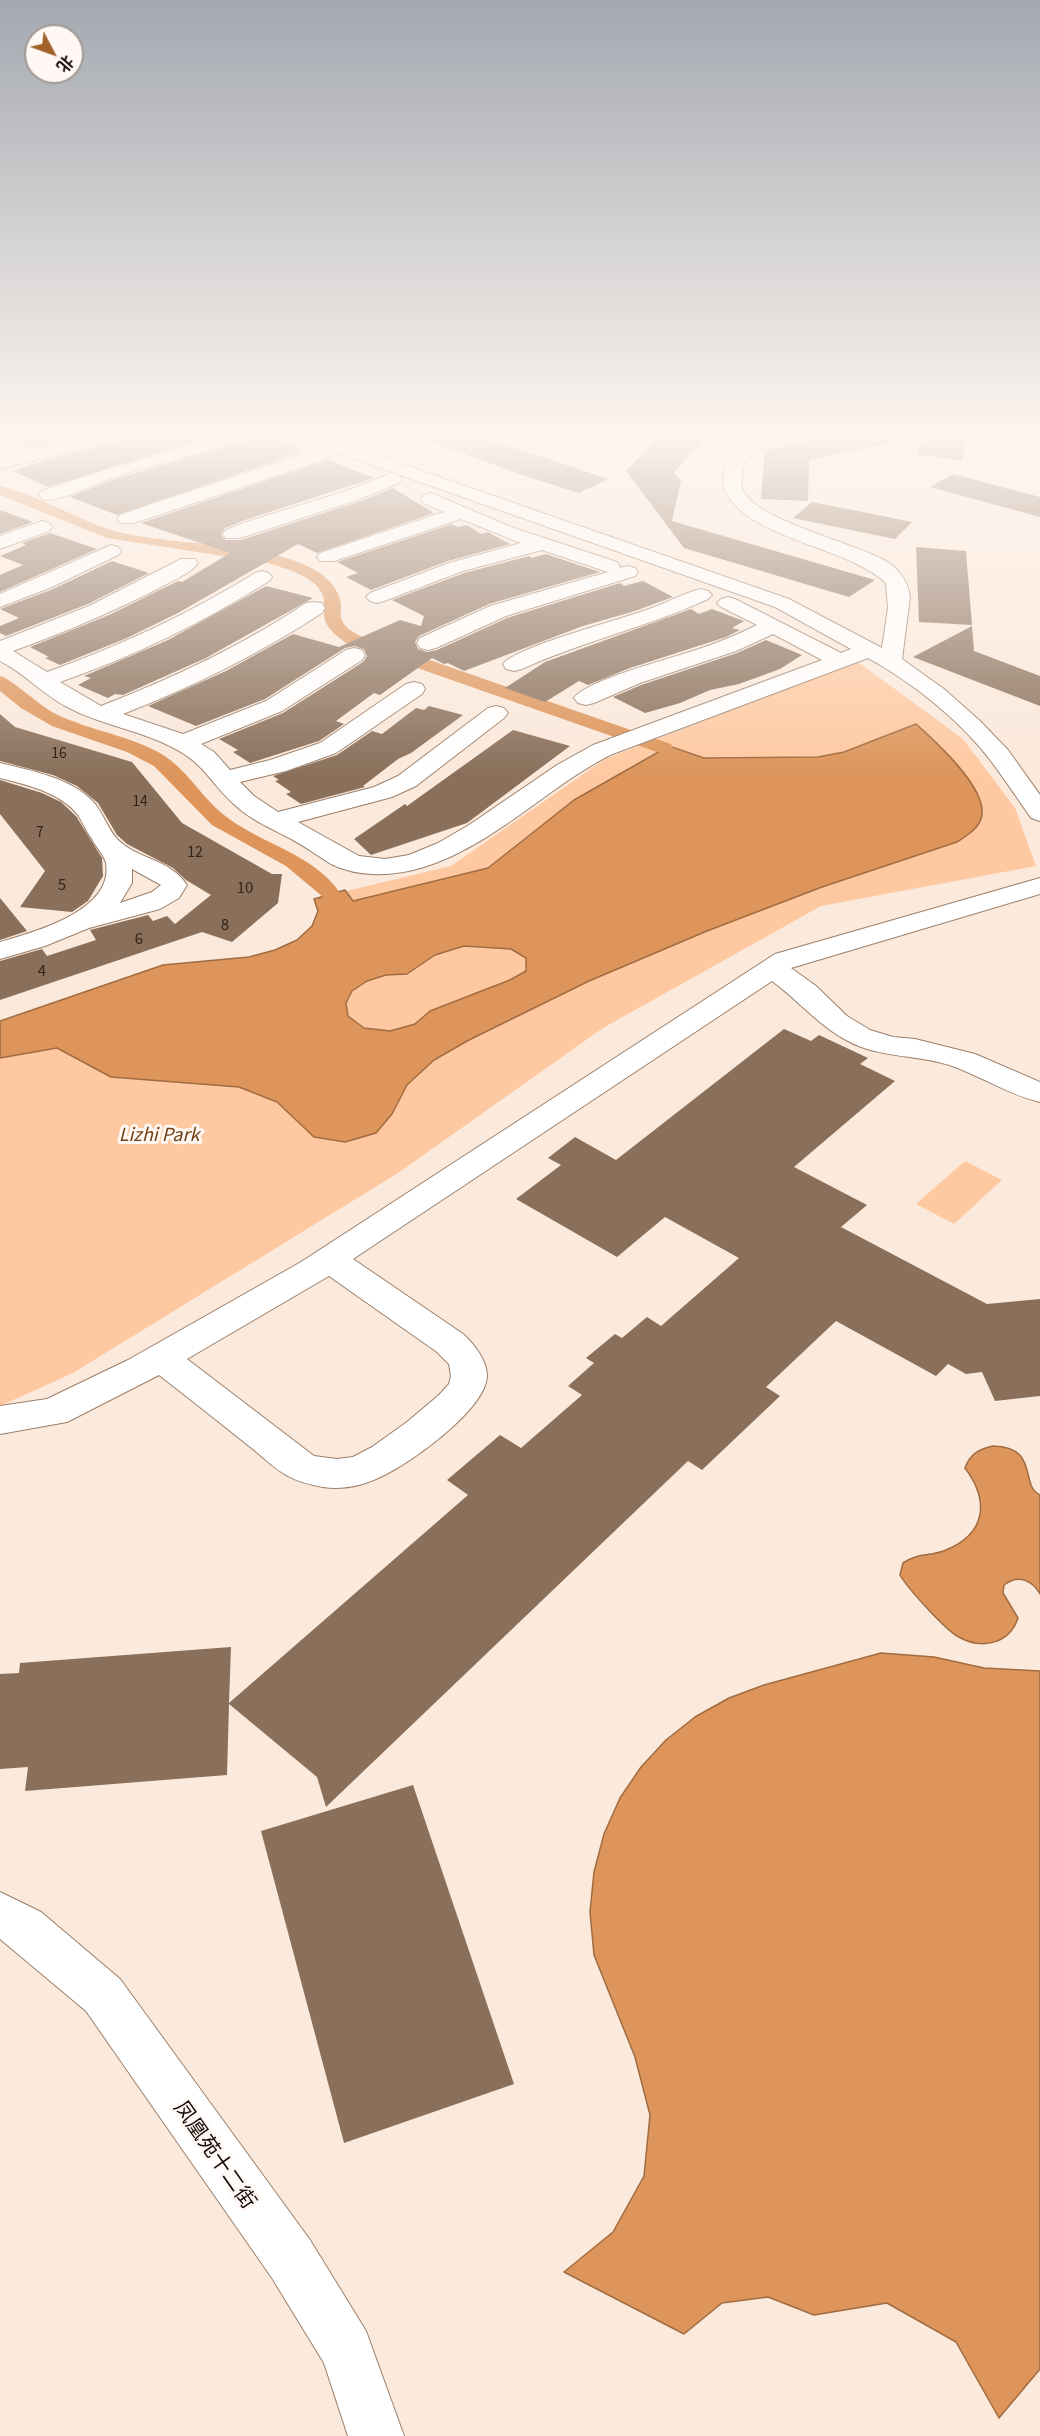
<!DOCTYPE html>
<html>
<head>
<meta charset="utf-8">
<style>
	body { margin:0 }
	#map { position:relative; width:1040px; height:2436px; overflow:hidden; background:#fbe9db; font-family:Georgia,"Noto Sans SC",serif }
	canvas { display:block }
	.north { position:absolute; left:24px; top:24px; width:60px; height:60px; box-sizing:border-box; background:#fff8f4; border:2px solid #a19994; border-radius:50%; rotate:131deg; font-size:16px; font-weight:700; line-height:24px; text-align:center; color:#150b05 }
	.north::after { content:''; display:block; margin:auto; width:21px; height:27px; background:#a1622a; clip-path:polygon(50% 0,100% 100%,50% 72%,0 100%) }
</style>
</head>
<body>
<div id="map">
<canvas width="1040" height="2436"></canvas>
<div class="north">北</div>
</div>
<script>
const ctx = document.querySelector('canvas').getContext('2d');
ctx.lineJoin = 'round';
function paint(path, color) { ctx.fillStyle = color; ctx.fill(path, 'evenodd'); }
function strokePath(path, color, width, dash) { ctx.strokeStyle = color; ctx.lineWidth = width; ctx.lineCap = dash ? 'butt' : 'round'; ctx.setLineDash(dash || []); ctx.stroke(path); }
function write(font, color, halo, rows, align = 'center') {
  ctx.font = font + ' Georgia,"Noto Sans SC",serif'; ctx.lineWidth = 6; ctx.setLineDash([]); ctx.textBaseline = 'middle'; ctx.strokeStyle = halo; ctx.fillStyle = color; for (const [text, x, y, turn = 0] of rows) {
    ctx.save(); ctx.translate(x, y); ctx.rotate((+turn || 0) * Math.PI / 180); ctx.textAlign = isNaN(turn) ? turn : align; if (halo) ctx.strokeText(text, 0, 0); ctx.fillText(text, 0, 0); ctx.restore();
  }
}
paint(new Path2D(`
	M858,662L963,739L1015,808L1036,866L821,906L603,1028L398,1173L73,1373L0,1406V1021L163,965L249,957L275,950L297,940L312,926L318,911L313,899L451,866L605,759Z
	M965,1161L1002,1180L954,1224L916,1204Z`), '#fec9a1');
const water = new Path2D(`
	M916,724C935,741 991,791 981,819C977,830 966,836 957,842L822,887L707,931L589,981L469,1040L434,1060L407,1085L392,1114L376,1133L345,1142L314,1137L277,1102L239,1087L111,1077L57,1048L0,1058V1021L163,965L249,957L275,950L297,940L312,926L318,911L314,899L345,890L353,901L488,868L574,800L669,746L704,758L818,757L844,752ZM464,946L511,949L526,958V971L510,980L430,1011L415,1024L390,1031L364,1028L348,1016L346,1003L352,991L367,981L386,975L407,974L435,955Z
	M993,1446C1040,1447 1019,1485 1040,1495V1594C1032,1580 1018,1574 1004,1585L1003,1593L1018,1618C1009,1645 980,1650 957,1636C944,1628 908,1589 900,1575L903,1563C920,1552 929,1557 946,1550C987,1533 989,1500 965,1468C970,1454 979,1449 993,1446Z
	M881,1653L934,1657L984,1668L1040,1671V2369L999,2418L956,2342L887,2303L814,2315L768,2297L722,2303L684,2334L564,2272L613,2232L644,2176L650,2115L635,2057L594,1955L590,1912L594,1872L604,1834L620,1798L641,1767L666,1740L695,1717L729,1698L764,1685Z`);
paint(water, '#dd955b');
strokePath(water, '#a16c41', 1.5);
paint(new Path2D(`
	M0,486C40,495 76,520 115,531C174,547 270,540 320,573C331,581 341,593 341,607C341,612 340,616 342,620C344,627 352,631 358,635L671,744L673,748L671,752H657L346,643C337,636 324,627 324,614C324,608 325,603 323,596C316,576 286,569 268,563L107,538L0,495Z
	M0,676C10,678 38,704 52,712C86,730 125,734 158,752C186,767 200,796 224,815C260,844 313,853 340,893L337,897L330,899L323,897L286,866L212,825L154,766L127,752L52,726L21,708L0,691Z`), '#dd955b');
paint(new Path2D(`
	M44,434H87L31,447L19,440Z
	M126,434H219L48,487L13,471L50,459L122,440Z
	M252,434H269L302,447L297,449L304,451L117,515L70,497L109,481L248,440Z
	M418,434H474L608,479L579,493L516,473L417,436Z
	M662,434H709L674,472L681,481L672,521L875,580L849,597L684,548L626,471Z
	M840,434H890V443L809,460L808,501L761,499L765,450Z
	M925,434H970L962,460L917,455Z
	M328,460L374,478L245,520L225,528L221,535L226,540H241L361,501L393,488L434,513L317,553L298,544L178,613L127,638L60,665L45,658L49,657L30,647L109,615L178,581L182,582L230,553L141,523Z
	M953,474L1040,497V517L930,487Z
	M812,502L873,514L912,522L895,539L793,518Z
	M0,510L33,522L0,534Z
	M452,524L457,527L467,525L481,534L488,532L510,544L448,561L371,590L346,577L358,573L337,562Z
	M50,533L97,549L0,592V575L23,565L0,556L26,545L22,543Z
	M916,547L966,551L972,625L919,622Z
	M546,554L600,572L489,604L419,636L415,642L418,649L427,652L437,650L507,618L620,583L624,586L643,581L673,597L635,611L583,626L464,671L448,663L444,664L432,658L380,695L374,693L336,721L344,724L319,741L250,763L233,752L238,750L219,739L283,713L363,662L367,656L364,649L355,646L345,648L265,699L196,726L148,706L226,671L293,634L339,647L400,620L421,626L424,616L392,600L464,573L529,556L531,558Z
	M112,561L149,573L88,604L6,636L0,633V626L19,618L0,609L53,589Z
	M266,586L313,598L206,658L123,695L115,694L108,698L78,685L91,678L84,676L168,640Z
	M691,609L699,614L712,609L744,621L732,628L740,630L726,637L630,668L588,685L579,681L545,702L505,688L545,662Z
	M972,626L974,651L1040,676V706L913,657Z
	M766,640L802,655L780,669L739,684L710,690L680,703L645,713L613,697L641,685L737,653Z
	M429,706L463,715L411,753L398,759L363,786L365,787L301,804L286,794L291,792L275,781L279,780L273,776L337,755L372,731L382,734L416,708L424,710Z
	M0,714L15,727L132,762L182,823L272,874H282L278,903L232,942L202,932L0,1000V961L42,949L47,956L96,940L90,930L148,915L153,921L167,916L175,924L211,895L186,880L173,868L127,844L117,835L98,803L77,786L53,775L0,761Z
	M513,730L570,746L467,823L371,855L354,839L405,804L407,806Z
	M0,780L42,793L61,802L76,816L102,858L103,876L88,901L72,912L20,907L45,871L0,814Z
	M0,898L27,931L0,940Z
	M784,1029L811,1041L819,1035L868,1058L860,1064L895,1081L794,1167L867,1205L841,1227L987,1304L1040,1299V1396L995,1401L982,1372L966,1374L948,1364L936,1376L836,1321L766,1387L780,1396L702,1470L688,1461L326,1807L317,1777L229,1704L227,1775L25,1791L28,1767L0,1769V1674L19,1673L20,1663L231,1647L229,1703L468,1495L447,1480L500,1435L521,1448L582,1395L568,1386L594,1363L586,1358L615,1334L622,1338L647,1317L661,1326L739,1258L665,1217L617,1257L516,1199L561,1165L548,1158L575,1137L616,1160Z
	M413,1785L514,2084L344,2143L261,1831Z`), '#8a705b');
const minor = new Path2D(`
	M95,434H124L121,438L0,469V457Z
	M225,434H250L247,438C202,454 154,464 108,479C91,485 59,503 42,499L39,495L42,491C102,469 164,454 225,434Z
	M291,434H316L789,599L882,648L888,608L886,583C845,545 750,540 725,491C722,486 724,479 724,473C724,458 740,446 752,440C766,433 778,434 793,434L790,438C773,443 742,453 742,475C742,478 741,485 742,488C753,521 859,543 889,563C901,572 908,582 910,597L902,659L944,689L980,721L1008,750L1040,795V821L1031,818C1018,799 1005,780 991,761C960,720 913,683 868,658L610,755C546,788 494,845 424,867C395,876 359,878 331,864C318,856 306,847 293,840C273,829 252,821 235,805C216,789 206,768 184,754C150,732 107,727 71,709C45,697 26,674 0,661V641L89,606L181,559H195L198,563C191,573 174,580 163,586C115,611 65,632 13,651L47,672C120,646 189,614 255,573L262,571L269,573L272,577L269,581C203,623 134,656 60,682L101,706C173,678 242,646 306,603L314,602L322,603L325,608L322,613C259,654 193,687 123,714L183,734L266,701L346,650L354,648L362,650L365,655L362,660L282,711L201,744L214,752L230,770L270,760L320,743L406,684L414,682L422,684L425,689L422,694L336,753L286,771L240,782L254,796L278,812L374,787L398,776L488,708L496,706L504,708L508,713L504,718L416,786L392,797L298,822L359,856L385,859L409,855L438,843L469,825L557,765L593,745L822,660L773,634L736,651L640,683L594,703L586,705L578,703L574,698C587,680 672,658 696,650C717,643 737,635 757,625L721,607L717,603L721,599L728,597L735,599L841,653L851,649L775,607L335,452L332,456L308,465L134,523H120L117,519L120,515L145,506L322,448L294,438Z
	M392,473L399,475L401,479L399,483L360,499L240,538H226L223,534L226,530L246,522L346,491Z
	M431,493L511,527L617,562L620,566L619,568L628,566L635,568L638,572L635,576L506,616L436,648L428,650L420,648L417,643L420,638L490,606L608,572L542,550L463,571L384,601L377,603L370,601L366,597L370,593L449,563L521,543L461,519L334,561H320L317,557L320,553L444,512L424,503L421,499L424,495Z
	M42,521L49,523L52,527L49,531L0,549V536Z
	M111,545L118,547L121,551L118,555L52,587L0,607V594Z
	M701,589L708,591L712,595L708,599C648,627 583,641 522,669L514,671L506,669L503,664C515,647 623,619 649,609C667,603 683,593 701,589Z
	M0,763C32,771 74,778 96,805C104,816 109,831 118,840C137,859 170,859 187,885L179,898L160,909L89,928L45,946L0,959V942C34,932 114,911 106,863C104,855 96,847 92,839C87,832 83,823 78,815C60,792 27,785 0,778ZM132,869L161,885L152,892L120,903L132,883Z
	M1040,878V894L791,968L816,986L847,1016L870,1030L893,1037L915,1039L975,1054L1040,1082V1102C1010,1095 984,1078 955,1067C920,1054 881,1059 848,1041C819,1026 798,1000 772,981L353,1259L463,1334C474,1344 487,1360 487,1376C486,1410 406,1467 376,1479C360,1486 341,1490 323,1487C312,1485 298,1482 288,1476C274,1469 261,1455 249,1446C219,1422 189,1398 159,1375L67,1422L0,1434V1406L47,1399L128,1360L301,1262L775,954ZM329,1276L437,1352L449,1364L451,1376L449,1384L439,1395L407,1422L372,1447L353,1457L337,1459L314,1456L187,1359Z
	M0,1892L41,1912L120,1979L310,2240L366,2331L404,2436H348L324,2363L272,2278L86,2011L0,1939Z`);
strokePath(minor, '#9a7f6a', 2);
paint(minor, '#fff');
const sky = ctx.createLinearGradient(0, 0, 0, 775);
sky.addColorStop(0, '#a3a8b0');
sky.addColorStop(0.56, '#fdf5ef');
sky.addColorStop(1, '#fdf5ef00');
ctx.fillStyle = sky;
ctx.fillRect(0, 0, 1040, 775);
write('14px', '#32241a', null, [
	["16",59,753],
	["14",140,801],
	["7",40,832],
	["12",195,852]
]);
write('15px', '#32241a', null, [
	["5",62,884],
	["10",245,887],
	["8",225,924],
	["6",139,938],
	["4",42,970]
]);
write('italic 18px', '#704015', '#fff8f4', [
	["Lizhi Park",159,1134]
]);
write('21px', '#150b05', '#fff8f4', [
	["凤凰苑十二街",216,2154,55]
]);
</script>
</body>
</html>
